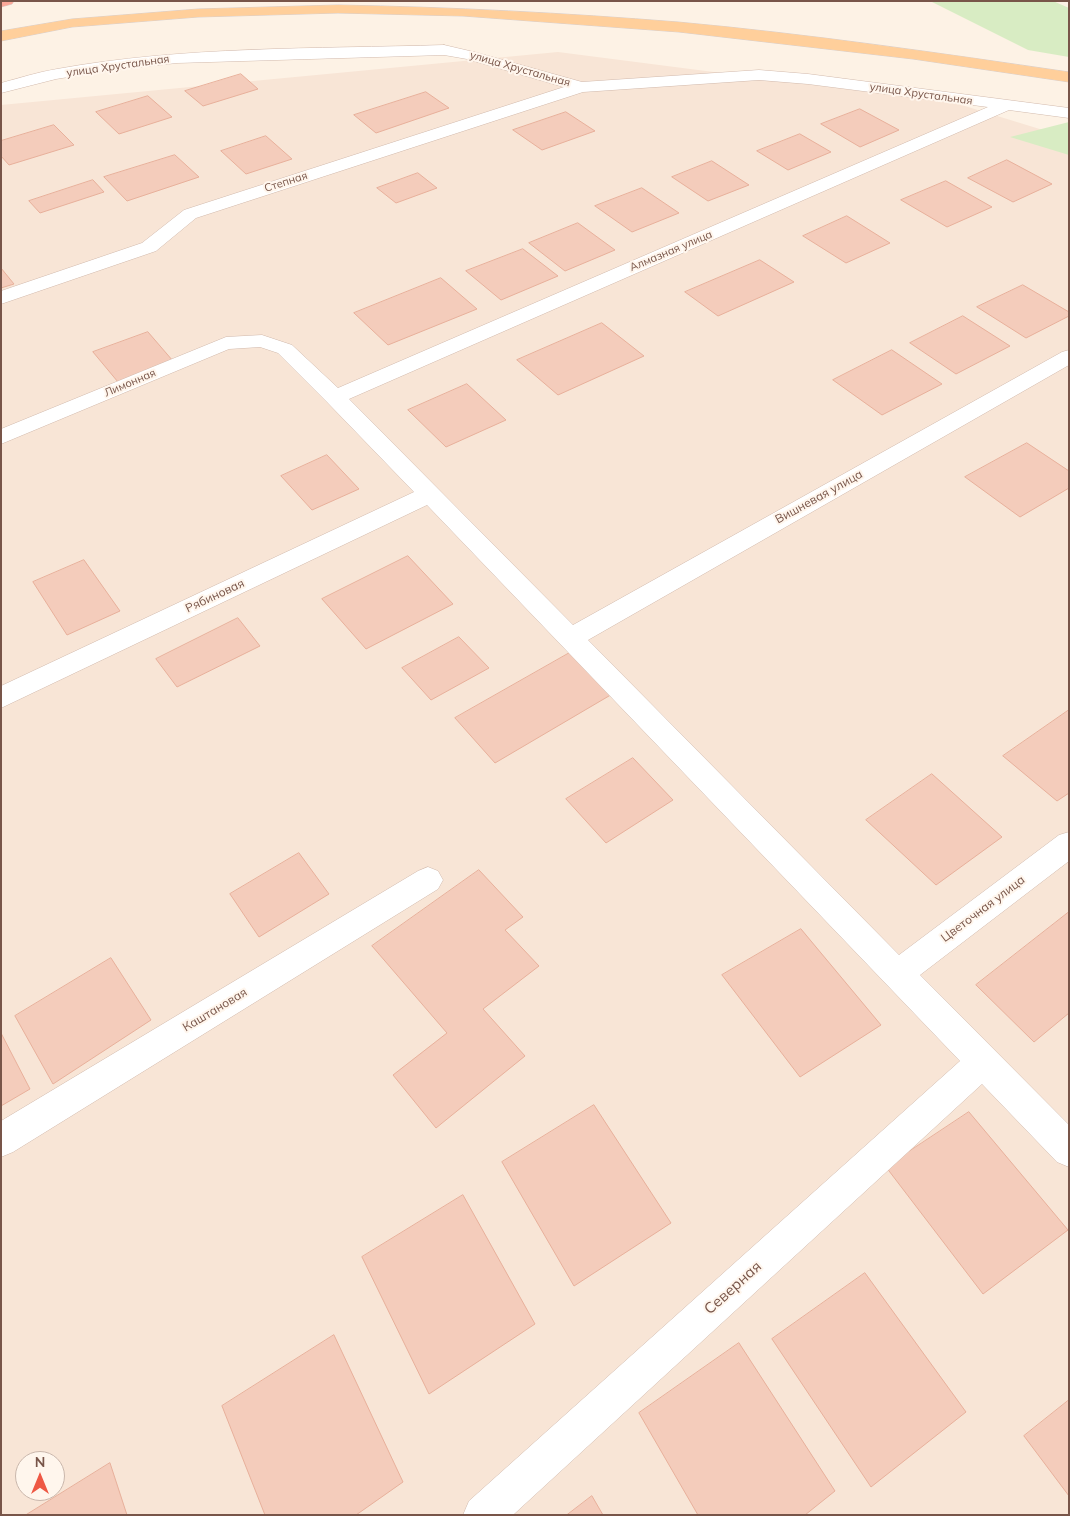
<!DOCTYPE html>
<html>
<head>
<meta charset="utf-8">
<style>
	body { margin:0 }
	#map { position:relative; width:1070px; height:1516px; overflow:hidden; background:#fdf2e5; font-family:Mulish,sans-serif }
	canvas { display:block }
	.frame { position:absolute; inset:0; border:2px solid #785549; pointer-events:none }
	.north { position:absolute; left:15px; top:1451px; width:50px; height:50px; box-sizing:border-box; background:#fff6ed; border:1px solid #c9b6ab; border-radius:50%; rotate:0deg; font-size:14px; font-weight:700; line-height:20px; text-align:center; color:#785549 }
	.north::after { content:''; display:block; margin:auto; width:18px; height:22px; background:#ee5844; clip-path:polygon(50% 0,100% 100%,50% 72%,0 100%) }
</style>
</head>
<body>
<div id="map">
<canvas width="1070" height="1516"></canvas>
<div class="frame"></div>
<div class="north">N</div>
</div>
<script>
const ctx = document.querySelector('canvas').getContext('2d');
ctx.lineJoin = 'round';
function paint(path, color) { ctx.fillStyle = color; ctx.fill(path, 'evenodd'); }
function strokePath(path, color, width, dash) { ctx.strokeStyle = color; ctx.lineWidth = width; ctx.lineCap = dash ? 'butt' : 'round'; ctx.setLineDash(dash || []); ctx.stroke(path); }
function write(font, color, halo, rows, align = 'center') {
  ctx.font = font + ' Mulish,sans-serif'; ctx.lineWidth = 4; ctx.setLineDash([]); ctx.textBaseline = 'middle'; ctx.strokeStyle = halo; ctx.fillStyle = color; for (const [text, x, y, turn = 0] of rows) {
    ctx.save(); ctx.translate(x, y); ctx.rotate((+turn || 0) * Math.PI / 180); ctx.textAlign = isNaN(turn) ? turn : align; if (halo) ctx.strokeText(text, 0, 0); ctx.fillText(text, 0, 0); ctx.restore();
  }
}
paint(new Path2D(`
	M558,52L955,103L1069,138V1515H1V105ZM25,1461H55V1491H25Z`), '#f8e5d6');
paint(new Path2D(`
	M930,1H1053L1069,8V57L1028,50Z
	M1069,122V155L1010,137Z`), '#d8ecc3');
const building = new Path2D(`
	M241,74L258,89L203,106L185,91Z
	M426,92L449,108L376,133L354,115Z
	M148,96L172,117L119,134L96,112Z
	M860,109L899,130L860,147L821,124Z
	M566,112L595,131L542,150L513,130Z
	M54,125L74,145L9,165L1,156V141Z
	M800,134L831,152L788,170L757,151Z
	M266,136L292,159L246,174L221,151Z
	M175,155L199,177L127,201L104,177Z
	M1007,160L1052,184L1013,202L968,178Z
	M712,161L749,185L708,201L672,177Z
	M418,173L437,188L396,203L377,188Z
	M93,180L104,192L40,213L29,201Z
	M946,181L992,207L947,227L901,200Z
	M642,188L679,213L632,232L595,206Z
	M847,216L890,243L846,263L803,236Z
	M578,223L615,250L565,271L529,243Z
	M523,249L558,276L501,300L466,271Z
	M760,260L794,282L718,316L685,292Z
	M1,268L14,284L1,288Z
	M441,278L477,309L388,345L354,313Z
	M1023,285L1069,312V316L1026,338L977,307Z
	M963,316L1010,346L956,374L910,343Z
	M602,323L644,356L558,395L517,360Z
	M148,332L173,361L118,382L93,352Z
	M892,350L942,384L882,415L833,380Z
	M467,384L506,420L446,447L408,410Z
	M1027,443L1069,471V488L1020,517L965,477Z
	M327,455L359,489L312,510L281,476Z
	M408,556L453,604L366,649L322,599Z
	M84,560L120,611L67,635L33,582Z
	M238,618L260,646L177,687L156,659Z
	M459,637L489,668L431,700L402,668Z
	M573,651L614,693L495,763L455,718Z
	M1069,710V793L1057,801L1003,756Z
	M633,758L673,800L606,843L566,799Z
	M932,774L1002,837L936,885L866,820Z
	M299,853L329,894L259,937L230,894Z
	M479,870L523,917L505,930L539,966L483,1009L525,1056L436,1128L393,1075L447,1033L372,946Z
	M1069,912V1013L1034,1042L976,985Z
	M801,929L881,1025L800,1077L722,975Z
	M111,958L151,1020L53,1084L15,1016Z
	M1,1033L30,1089L1,1106Z
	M594,1105L671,1223L574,1286L502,1162Z
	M969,1112L1068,1230L983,1294L886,1167Z
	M463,1195L535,1324L429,1394L362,1257Z
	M865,1273L966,1412L871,1487L772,1339Z
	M334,1335L403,1482L356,1515H265L222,1406Z
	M739,1343L835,1491L805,1515H698L639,1413Z
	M1069,1400V1496L1024,1436Z
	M110,1463L127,1515H26Z
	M592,1496L603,1515H567Z`);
paint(building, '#f4ccbb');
strokePath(building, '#e8b09b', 1);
const minor = new Path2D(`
	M444,45L474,52L582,82L759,70L808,74L1069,108V118L1009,110L349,399L573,625L1062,352L1069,350V365L588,640L899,955L1059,835L1069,832V861L920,975L1069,1125V1167L1057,1162L982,1084L513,1515H463L469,1501L960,1061L427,505L1,708V686L414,492L327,402L278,353L260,347L229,349L1,444V429L226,337L262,335L292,345L338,388L988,107L808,84L759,80L583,92L196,218L156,251L1,304V291L142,243L184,210L564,87L467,59L444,55L177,63L112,70L56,79L1,93V83C20,78 38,72 57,69C184,46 315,49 444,45Z
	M428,867L438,871L443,880L438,889L13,1152L1,1157V1121L418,871Z`);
const major = new Path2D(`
	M338,5C452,7 565,13 678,22C809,34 939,53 1069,72V82L913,59L679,32L463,16L338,13L198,17L72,27L1,41V31L72,19L198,9Z`);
const highway = new Path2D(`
	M1,1H14L12,4L1,7Z`);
strokePath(minor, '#d2baad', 1);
strokePath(major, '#d9cfcc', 1);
strokePath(highway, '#d9cfcc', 1);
paint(minor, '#fff');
paint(major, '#ffcf9b');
paint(highway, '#fba899');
write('11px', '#785549', '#fff6ed', [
	["улица Хрустальная",118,66,-8],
	["улица Хрустальная",520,69,16],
	["улица Хрустальная",921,94,8],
	["Степная",286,182,-18],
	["Алмазная улица",671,251,-23],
	["Лимонная",130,383,-23]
]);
write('12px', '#785549', '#fff6ed', [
	["Вишневая улица",819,497,-29],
	["Рябиновая",215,596,-25],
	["Цветочная улица",983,909,-37],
	["Каштановая",215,1010,-31]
]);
write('15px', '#785549', '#fff6ed', [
	["Северная",733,1288,-42]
]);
</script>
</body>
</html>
